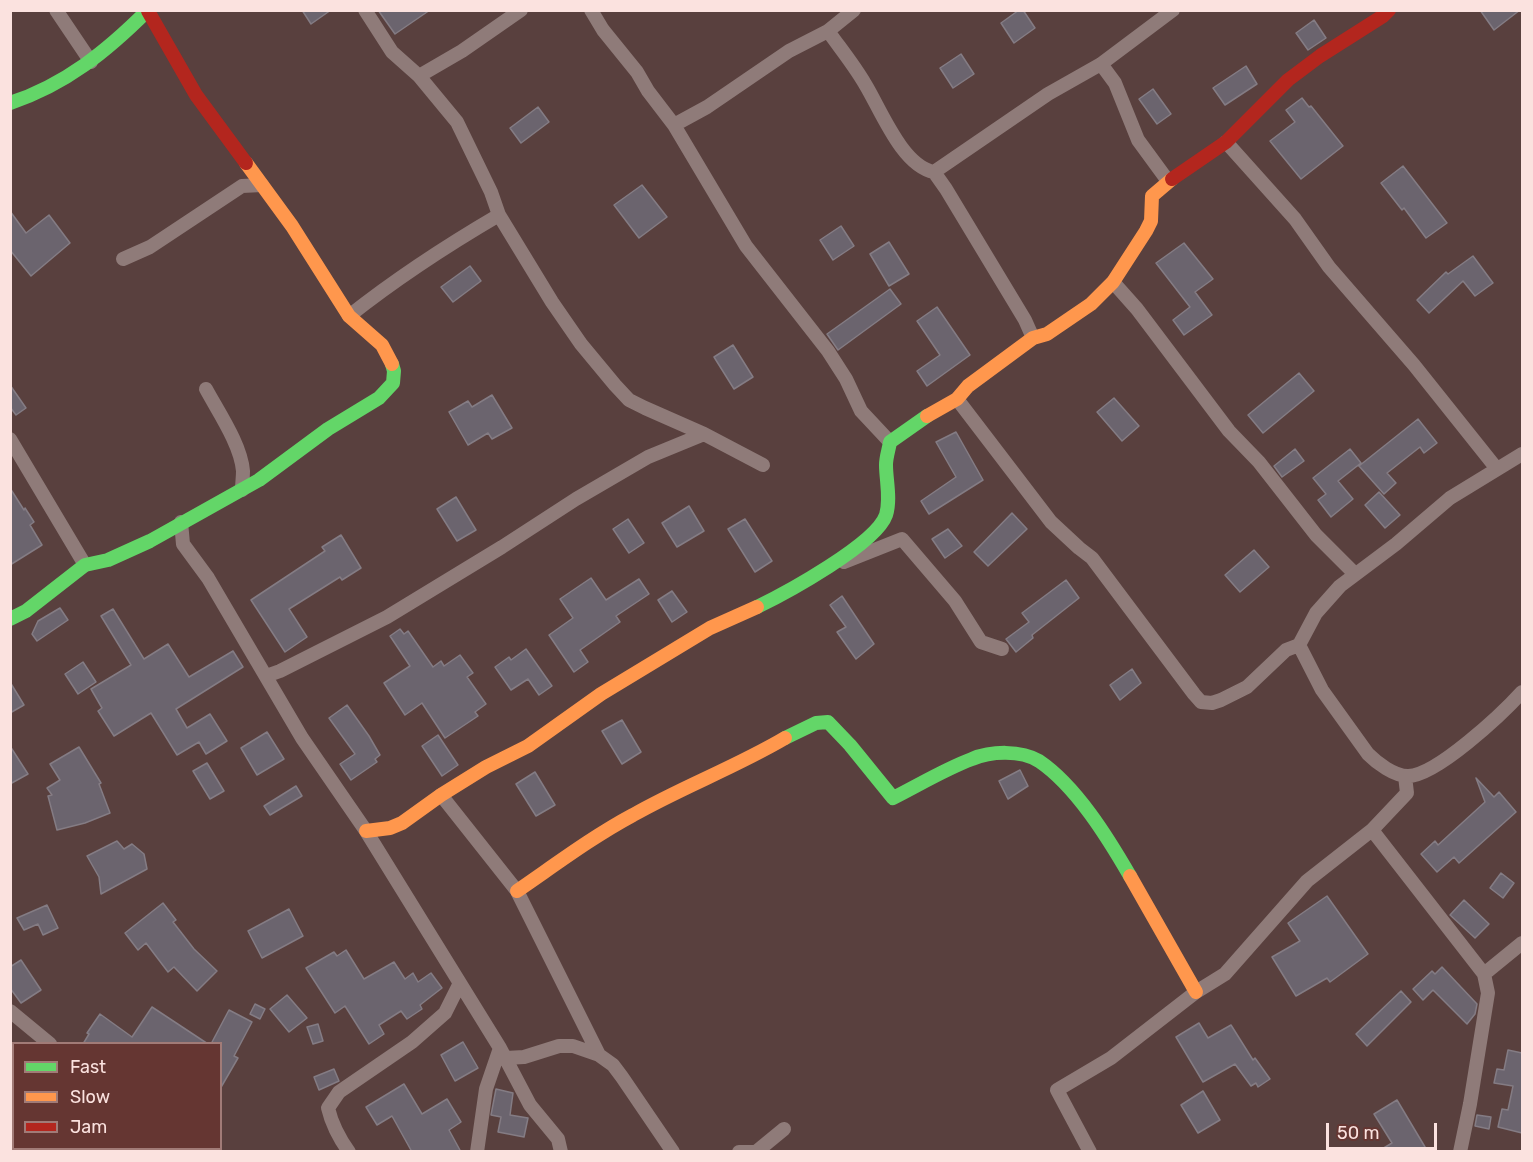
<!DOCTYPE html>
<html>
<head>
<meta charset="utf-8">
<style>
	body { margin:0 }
	#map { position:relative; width:1533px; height:1162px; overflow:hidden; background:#59403e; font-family:Rubik,sans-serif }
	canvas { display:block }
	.frame { position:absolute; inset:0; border:12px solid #fbe2df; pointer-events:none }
	.legend { position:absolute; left:12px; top:1042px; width:210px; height:108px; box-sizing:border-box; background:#653632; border:2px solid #a17b77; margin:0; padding:8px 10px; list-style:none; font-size:18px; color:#fbe2df }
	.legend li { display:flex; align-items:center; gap:12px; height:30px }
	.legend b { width:30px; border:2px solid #a17b77 }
	.scale { position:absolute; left:1326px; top:1123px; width:111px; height:27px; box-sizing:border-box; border:3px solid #fbe2df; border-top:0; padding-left:8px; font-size:18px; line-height:21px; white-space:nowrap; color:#fbe2df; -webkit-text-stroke:4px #653632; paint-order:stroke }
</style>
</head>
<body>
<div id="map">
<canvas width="1533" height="1162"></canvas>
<div class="frame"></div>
<ul class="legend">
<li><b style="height:8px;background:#63d668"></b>Fast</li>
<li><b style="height:8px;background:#ff974d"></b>Slow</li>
<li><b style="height:8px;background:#b3261e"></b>Jam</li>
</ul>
<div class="scale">50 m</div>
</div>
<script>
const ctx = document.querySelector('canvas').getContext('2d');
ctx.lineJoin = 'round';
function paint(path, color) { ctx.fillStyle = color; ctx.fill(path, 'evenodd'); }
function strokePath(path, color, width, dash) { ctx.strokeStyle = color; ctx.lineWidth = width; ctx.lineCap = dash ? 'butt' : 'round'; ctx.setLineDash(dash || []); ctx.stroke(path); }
const building = new Path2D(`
	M302,10H331L311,24Z
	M378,10H430L395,34Z
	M1019,10H1023L1035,28L1014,43L1001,23Z
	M1480,10H1520L1494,30Z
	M1314,20L1326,38L1308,50L1296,33Z
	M961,54L974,74L953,88L940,68Z
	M1246,66L1257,84L1225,105L1213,88Z
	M1153,89L1171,114L1157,124L1139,99Z
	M1302,98L1309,107L1311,106L1343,146L1301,179L1270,141L1295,122L1286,110Z
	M538,107L549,122L521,143L510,128Z
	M1403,166L1447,223L1426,238L1404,208L1402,210L1381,183Z
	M642,185L667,217L639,238L614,205Z
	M10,211L26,233L49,215L70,243L31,276L10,250Z
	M841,226L854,246L833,260L820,240Z
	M889,242L909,274L889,286L870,254Z
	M1184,243L1213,279L1195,292L1212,315L1184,335L1173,320L1190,307L1156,263Z
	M1473,256L1493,283L1475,296L1463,281L1429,313L1417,300L1446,272L1448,274Z
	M470,266L481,281L453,302L441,287Z
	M890,289L901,304L838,350L827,334Z
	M937,307L970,355L927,386L917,371L940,355L917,321Z
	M733,345L753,377L734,389L714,357Z
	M1299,373L1314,391L1263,433L1248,415Z
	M10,385L26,408L16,415L10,407Z
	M492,395L512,428L492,439L488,433L468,445L449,412L468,401L472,407Z
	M1114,398L1139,426L1122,441L1097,412Z
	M1418,419L1437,443L1424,453L1420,447L1387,473L1396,483L1384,494L1359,466Z
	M956,432L983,480L929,514L921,501L956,477L936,442Z
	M1295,449L1304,461L1282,477L1274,466Z
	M1350,449L1361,463L1338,481L1353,499L1331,517L1318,500L1326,494L1313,478Z
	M10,488L24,510L25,508L34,522L30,525L42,545L10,565Z
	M1379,492L1400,515L1385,528L1365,505Z
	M456,497L476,530L457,541L437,509Z
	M689,506L704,531L677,547L662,523Z
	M1012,513L1027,529L988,566L974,552Z
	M628,519L644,543L629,553L613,529Z
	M745,519L772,561L755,572L728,529Z
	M948,529L962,546L945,558L932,539Z
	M341,535L361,568L342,580L340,577L289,609L307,637L285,652L251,600L325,551L322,547Z
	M1254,550L1269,567L1240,592L1225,575Z
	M591,578L606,600L639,579L649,594L616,616L620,622L580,650L588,662L574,672L549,635L573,618L560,599Z
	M1066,580L1079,598L1032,635L1033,638L1016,652L1006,639L1029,622L1022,613Z
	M672,591L687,612L672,622L658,600Z
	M842,596L874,644L856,659L837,632L846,627L830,605Z
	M60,608L68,620L37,641L32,634L38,621Z
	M113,609L144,659L168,644L189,677L233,651L243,667L176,709L187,728L210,714L227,741L206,754L199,742L177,755L151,713L114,736L98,711L102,708L91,689L131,665L101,616Z
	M400,629L404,634L408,631L433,667L441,661L444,666L460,655L473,673L467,677L486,704L475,712L478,716L445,738L422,703L405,715L384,683L410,666L390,636Z
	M526,649L552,686L539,695L528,679L511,690L495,667L509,657L511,660Z
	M83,662L96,682L78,694L65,674Z
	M1132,669L1141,683L1120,700L1110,685Z
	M10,682L24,705L10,713Z
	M347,705L369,736L380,755L375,759L377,762L351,780L340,764L355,754L329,718Z
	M622,720L641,752L622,764L602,731Z
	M267,732L284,759L257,775L241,748Z
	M438,735L458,765L442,776L422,746Z
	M10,746L28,774L10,784Z
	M79,747L101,783L99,784L110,813L85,823L57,830L48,796L52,795L47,788L60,780L50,764Z
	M207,763L224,791L210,799L193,771Z
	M1020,770L1028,786L1008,799L999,781Z
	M535,772L555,805L536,816L516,784Z
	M1476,778L1494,797L1499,792L1516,812L1459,863L1454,857L1437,872L1421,854L1435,841L1438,845L1485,802Z
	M296,786L302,796L270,815L264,806Z
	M117,841L124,849L132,844L144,854L147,869L101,894L99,877L87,856Z
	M1501,873L1514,883L1503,898L1490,888Z
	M1327,896L1368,954L1330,982L1327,978L1296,996L1272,957L1300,941L1288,923Z
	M1464,900L1489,924L1475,938L1450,915Z
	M163,903L176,920L173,922L194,949L217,971L197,991L174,967L168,972L146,943L138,950L125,933Z
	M47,905L58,928L43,935L38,924L24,930L17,918Z
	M289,909L303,936L262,958L248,931Z
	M346,950L364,979L394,962L405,979L413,973L418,982L431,973L442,988L420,1005L422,1009L407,1019L401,1011L379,1025L384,1034L369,1044L345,1006L335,1013L306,968L334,952L337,956Z
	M21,960L41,990L21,1003L10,988V967Z
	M1442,967L1477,1004L1475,1014L1467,1024L1433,990L1423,1000L1413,989L1432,971L1435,974Z
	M1401,991L1411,1002L1367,1046L1356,1034Z
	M287,995L307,1018L289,1032L270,1009Z
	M255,1004L265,1009L260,1019L250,1014Z
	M152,1007L208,1044H83L89,1034L87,1033L100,1014L132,1037Z
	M229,1010L252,1022L234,1056L238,1058L220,1089V1044H211Z
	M1199,1023L1208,1038L1231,1025L1253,1060L1255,1058L1270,1079L1258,1087L1256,1083L1251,1086L1235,1064L1203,1082L1176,1037Z
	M318,1024L323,1041L313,1044L307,1027Z
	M463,1042L478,1068L455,1081L441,1055Z
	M1508,1050L1522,1053V1133L1498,1127L1502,1109L1508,1110L1513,1086L1494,1083L1497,1069L1504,1070Z
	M334,1069L339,1081L319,1090L314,1077Z
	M404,1084L422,1114L447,1099L461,1122L449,1130L461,1152H412L392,1116L377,1125L366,1107Z
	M496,1089L513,1093L510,1115L528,1118L524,1137L498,1132L501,1117L491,1115Z
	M1203,1091L1220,1120L1198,1133L1181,1105Z
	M1397,1100L1428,1152H1377L1392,1143L1374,1114Z
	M1477,1115L1491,1117L1489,1129L1475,1126Z`);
paint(building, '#6b646e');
strokePath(building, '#847c84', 1.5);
strokePath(new Path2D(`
	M56,10L91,62
	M365,10L392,52L419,76L457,122L491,192L499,215L552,302L581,344L615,385L629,400L645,408L704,434L763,465
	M591,10L603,30L637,72L648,91L674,125L746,246L828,351L846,379L861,411L890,442
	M828,31C840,48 854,65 865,84C881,110 902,166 934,172L946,189L1025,320L1033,338
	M1101,64L1115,83L1138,140L1168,181
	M419,76L462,51L521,10
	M674,125L707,107L789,51L828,31L854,10
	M1226,142L1295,219L1329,267L1414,365L1497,469
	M934,172L1048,94L1101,64L1173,10
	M123,259L150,247L242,186L262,185
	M1113,282L1137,309L1229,431L1259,462L1316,535L1355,574
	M349,316C397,278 446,246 499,215
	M206,389C219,413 241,445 243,471C243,477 242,484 242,490
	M957,399L1051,522L1079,548L1092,558L1194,694L1201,702L1212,703L1221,700L1247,687L1286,650L1299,645L1316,613L1340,586L1396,544L1450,498L1522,454
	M10,439L85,565
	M181,522L183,544L208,578L302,738L366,831L500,1048L530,1105L558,1139L561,1152
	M844,562L902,539L955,601L981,642L1002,649
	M1299,645L1322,690L1368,754C1377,763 1394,776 1408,776C1436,776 1502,714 1522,692
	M266,676L280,671L387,617L502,547L576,499L648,457L704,434
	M441,795L517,891L599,1055
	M1372,830L1484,974L1488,993L1470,1104L1460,1152
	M1484,974L1522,943
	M10,1011L50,1044
	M506,1058L524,1057L559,1046H573L599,1055L613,1065L622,1077L673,1152
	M10,1145L14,1146
	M24,1148L35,1152
	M131,1152L133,1148
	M349,1152C339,1138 332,1125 328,1108L339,1092L412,1042L445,1013L459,985
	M477,1152L486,1089L500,1048
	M739,1152H753
	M756,1152L784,1129
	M1090,1152L1057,1090L1111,1058L1196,992L1225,974L1307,881L1372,830L1407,793L1405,776`), '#8f7b79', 14);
strokePath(new Path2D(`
	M10,103C65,85 107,51 148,10
	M757,607C786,593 876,544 886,515C891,499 886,480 886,465C886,457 889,449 890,442L927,416
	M10,619L26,611L85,565L108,560L150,541L259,480L328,429L379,398L393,383L394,371L392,364
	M785,738L816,723L828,722L850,745L893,798C919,785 945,769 972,759C991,751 1021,750 1039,761C1076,786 1108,838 1130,876`), '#63d668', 14);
strokePath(new Path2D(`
	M246,163L292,226L349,316L382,345L392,364
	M927,416L957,399L968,386L1033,338L1047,334L1091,304L1113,282L1146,231L1151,221L1152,196L1172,179
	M366,831L390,828L402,823L441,795L486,767L528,746L601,694L710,628L757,607
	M1130,876L1196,992
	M517,891C555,865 592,837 633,815C682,787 736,767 785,738`), '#ff974d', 14);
strokePath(new Path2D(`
	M148,11L196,95L246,163
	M1172,179L1226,142L1288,80L1320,56L1383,16L1389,10`), '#b3261e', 14);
</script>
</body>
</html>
